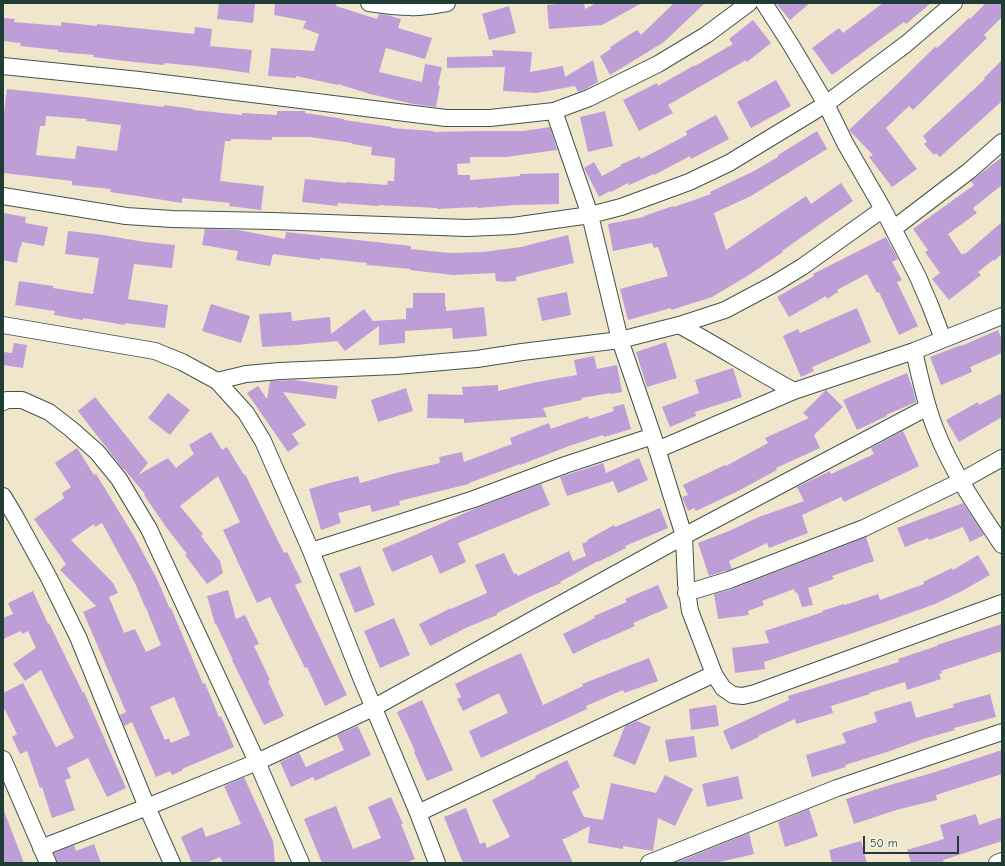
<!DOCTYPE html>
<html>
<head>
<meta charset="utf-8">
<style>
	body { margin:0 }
	#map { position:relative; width:1005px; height:866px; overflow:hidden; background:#efe6cc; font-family:"Comic Neue",sans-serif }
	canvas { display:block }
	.frame { position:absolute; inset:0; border:4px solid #1f3d34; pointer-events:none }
	.scale { position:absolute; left:863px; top:836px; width:96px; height:18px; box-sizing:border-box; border:2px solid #1f3d34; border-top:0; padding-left:5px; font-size:12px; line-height:14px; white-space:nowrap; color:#1f3d34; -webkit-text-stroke:3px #f7f3e8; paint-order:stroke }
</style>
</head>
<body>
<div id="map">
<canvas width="1005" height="866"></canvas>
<div class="frame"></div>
<div class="scale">50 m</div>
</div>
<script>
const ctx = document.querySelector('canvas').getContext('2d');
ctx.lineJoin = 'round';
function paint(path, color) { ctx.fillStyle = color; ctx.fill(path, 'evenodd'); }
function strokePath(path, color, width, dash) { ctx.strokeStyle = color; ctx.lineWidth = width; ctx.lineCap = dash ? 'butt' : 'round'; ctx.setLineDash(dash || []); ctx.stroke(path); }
paint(new Path2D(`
	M219,3H255L253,23L217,19Z
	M275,3H337L336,6L377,19L379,14L388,15L401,19L398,28L432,38L425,59L386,48L379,72L422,82L425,64L442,67L438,85L440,86L436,107L413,104L370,94L338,84V85L296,76V78L268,76L271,48L314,51L319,34L303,28L306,21L274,15Z
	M568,3H584L585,9L596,3H642L602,25L549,29L547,5Z
	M674,3H705L664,42L610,75L600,56L611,49L610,47L637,30L641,35Z
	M776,3H810L790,20Z
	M883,3H931L906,24L904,22L832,75L812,48L839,28L843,33Z
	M986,3H1002V17L984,35L987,38L913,110L909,106L886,128L917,169L892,187L869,157L873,155L849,130L888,93L935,47L937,48L969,18L970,19Z
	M509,6L516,33L489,40L482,14Z
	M3,18L15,19L14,22L61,26V22L97,26V24L194,34L195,27L212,29L210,46L252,50L249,73L214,68L165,63L164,65L134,62L93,57L94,55L58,52V50L20,46L21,43L3,41Z
	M753,20L771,43L747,62L746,60L668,105L673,113L639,131L623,100L657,83L658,86L695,65V66L733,44L729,39Z
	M492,50L532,52L530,72L563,66L565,77L593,60L598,82L586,89L578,92L575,86L536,93L503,91L505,67L447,68V57L493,56Z
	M1002,60V101L940,157L936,153L934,155L924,144L927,142L923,136L985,79L984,78Z
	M776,80L791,106L751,128L737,102Z
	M7,89L83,97L164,107V105L193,109V110L242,115V113L277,115V111H305V113L344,119V120L392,127L391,128L433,131V132L479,131H524L550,127L557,150L506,157H470V163L457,164L458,175H470V180L520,176V174L559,173V204L515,205L477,208V207L437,209V208L379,205V206L338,203L337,206L302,202L305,179L346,183V182L387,185L388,181H394L395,158L371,155L372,147L352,144V143L310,137H272V140L231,139V141H225L220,181L264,186L261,210L229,206L230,203L182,198V203L151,198L110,192L111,189L72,185V181L3,173V121ZM46,116L87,119L86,121L121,125L117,151L77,146L75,159L36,155L40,126H45Z
	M605,111L613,146L588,152L580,117Z
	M716,115L729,139L691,159L690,156L654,175V174L629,185L628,183L611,192L610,191L599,197L584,168L594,162L602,176L621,166L620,165L640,156L641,159L687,135L686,131Z
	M817,131L827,149L751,196L714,213L726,250L806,196L811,204L841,183L853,201L782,251L783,252L749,275L712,297L671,310V308L628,320L620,289L668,276L658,247L654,248L652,243L613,251L608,224L644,217V216L673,206L674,207L711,194L710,192L754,171L778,157V155Z
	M1002,157V185L973,208L977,213L948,234L962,255L964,253L965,254L1002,222V254L994,261L993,260L978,272L981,275L949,300L932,279L940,273L925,252L928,250L913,229L974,185L971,181Z
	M3,213L26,217L25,223L48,227L44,246L22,242L21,247H20L17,263L3,260Z
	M205,229L238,230L285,239L286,232L411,246V249L449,253L483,252L521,247L568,235L574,263L516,277V281L505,282L496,281L495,273L453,275L410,270L411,269L367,265V263L320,258V260L273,254L270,266L236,260L238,251L202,245Z
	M68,231L103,235L145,242L175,245L172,268L134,264L128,299L168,305L165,328L125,323V325L83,318V320L54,315L55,311L15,305L19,281L53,286V288L93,294L99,258L65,254Z
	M886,237L898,259L892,262L902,280L897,282L918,326L899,335L879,292L877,293L867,274L837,290L838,292L827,299L826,296L789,317L777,297L814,276L813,274Z
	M567,292L571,315L542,321L537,298Z
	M413,293H445V306H446V311L484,307L487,336L453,339L452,328L405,331V343L379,345V326L345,351L337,341L296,345L262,347L259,314L291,312L292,321L330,317L331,334L364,309L373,321L406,319V308H413Z
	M211,304L250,316L241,343L202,331Z
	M857,308L871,342L812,367L814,371L801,377L783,336L798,329L800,333Z
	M998,330L1002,340V353L970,367L972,372L941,385L930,357L961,345V346Z
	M666,342L677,378L647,387L636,352Z
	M14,343L27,345L23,368L3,365L4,352L12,353Z
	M594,356L597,369L617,365L622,392L611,394V393L581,398L582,400L543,408L547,417L464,423V419L427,418L428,394L463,395L462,387L498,385V391L537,382L577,375L574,360Z
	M733,368L742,397L695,412L696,416L670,427L662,407L699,393L695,380Z
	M907,373L913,389L916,402L886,415L887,416L857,430L843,400L871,388Z
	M294,380L338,386L336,399L283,392L306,425L292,434L299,444L288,452L247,393L258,386L267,399L270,381Z
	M406,388L413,411L378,422L371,400Z
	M826,390L843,407L814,435L820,448L776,468L777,470L738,491L696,511L694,508L688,511L682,497L688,495L683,485L725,465L726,466L768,443L765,438L809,418L803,413Z
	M168,393L190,410L170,435L148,418Z
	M1002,393V417L959,442L946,420L978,402L979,405Z
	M95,397L148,463L138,475L168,458L176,468L194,454L189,445L211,432L222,450L227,447L244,475L245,474L284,553L287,552L302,582L295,585L347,695L325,706L307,667L305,668L270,597L257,603L223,530L240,522L218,476L180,506L203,534L201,536L220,561L223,573L207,584L185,555L187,554L166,527L144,495L145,494L124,469H123L78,411Z
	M624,404L631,429L604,437L603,435L569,446L520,465V464L469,483V484L399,501L400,505L372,512L370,505L338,513L341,523L321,530L309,489L329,483L358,476L360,483L396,473L440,463L439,457L462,452L464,462L512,444L510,438L549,423L551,429L588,416L589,419L614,411L613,407Z
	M903,431L919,466L844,502L841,497L802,515L808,533L769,548L767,543L729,561L732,569L709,576L698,543L729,531L759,517L804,501L797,487L830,471L831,474L874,454L871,448Z
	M77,448L94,475L96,474L134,536L157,579L170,609L171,608L203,684L205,683L219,717L221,716L234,747L182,769L183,770L172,775L170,771L156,777L132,722L124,726L120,715L126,712L83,612L96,606L60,570L66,564L34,519L64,498L62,493L71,487L55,463ZM102,523L135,583L144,605L148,612V613L161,645L146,652L135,629L124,633L109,597L118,593L113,583L71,540L94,524L95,527ZM174,697L190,735L171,743L169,738L165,740L150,707Z
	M639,458L648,480L618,493L613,481L567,496L560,477L603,463L606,473Z
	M541,484L550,505L458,543L466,562L440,574L432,555L392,572L382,549L413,536L474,509Z
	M963,503L984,535L970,542L963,527L929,540L928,538L905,547L897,528Z
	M660,508L668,528L625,546L626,548L598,562V561L560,582L561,583L531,596L497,613V615L468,627L430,646L419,624L451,608V609L487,593L475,565L504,553L514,574L516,573L518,576L569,551L573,561L586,556L582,544L588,541L587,540L614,525L615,527Z
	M866,537L874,561L832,576L834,579L808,588L813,605L802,607L797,592L795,593L794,589L762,601L764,605L748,611L749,615L718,619L714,594L732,589Z
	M978,555L990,575L962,591L935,604L896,618L853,633L764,662L765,669L735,673L732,648L769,643L765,631L823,612L822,611L844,604L845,605L878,594L880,600L924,584L923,582L952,568L953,570Z
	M360,566L375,605L355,613L339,574Z
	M658,585L668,608L633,623L635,626L604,640V639L573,654L563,634L595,618L594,616L627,602L625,599Z
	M228,590L236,619L245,615L259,644L254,646L270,680L268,681L284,716L264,725L232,660H233L216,624H215L207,596Z
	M33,591L48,624L49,623L83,693L84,692L126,788L107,797L88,758L67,768L71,778L65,780L75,810L52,818L42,787L40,788L27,751L20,754L12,737L17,734L3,706V693L23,683L56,747L74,738L41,670L25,681L13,664L36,648L28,631L22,634L21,631L3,639V618L13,614L8,603Z
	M394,618L410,655L380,668L364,631Z
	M1002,624V651L941,671L942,673L939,674L941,679L907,690L905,682L869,693L870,694L831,706L833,713L796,724L795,719L758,736L759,737L731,750L723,731L789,700L788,696L899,662L898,659L937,646V645Z
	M521,653L543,705L583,686L582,684L649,658L658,681L624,693L623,690L586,706L587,709L481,758L469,731L508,713L499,693L463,711L457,699L461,697L455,684L488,668Z
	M990,694L996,717L954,728L955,730L923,739L887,752L845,765L846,767L812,777L806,755L846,743L842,733L877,722L874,712L911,701L916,718L954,707L953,704Z
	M422,700L453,770L427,781L414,752L415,751L397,712Z
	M716,705L719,726L691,730L689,709Z
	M637,721L651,727L635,765L613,756L625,726Z
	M358,726L371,755L315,781L313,777L291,787L280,762L299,753L306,767L344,750L337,735Z
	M694,736L697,757L669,762L665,740Z
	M1002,750V774L936,795L937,800L896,810L854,824L846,799L890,785L932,773Z
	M567,760L580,787L572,792L584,817L603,820L611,783L656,793L665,775L693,789L675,826L658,818L653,851L623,846V849L588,843L590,826L564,839H562L573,863H463L444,817L466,808L480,844L485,842L487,848L510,837L492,800L536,778L535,776Z
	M738,776L743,799L707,807L702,784Z
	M244,777L273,841L275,863H223L220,857L206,863H192L181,837L202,827L206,837L241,824L224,786Z
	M391,797L403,824H401L415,859L406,863H322L304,819L336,806L353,849L381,838L368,807Z
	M809,809L818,836L785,847L778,822Z
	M3,811H4L24,863H3Z
	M976,814L979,825L1002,817V841L943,860L944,863H911L907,850L944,839L940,825Z
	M749,833L754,854L715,863H675Z
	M861,841L867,863H832L829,850Z
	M94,844L101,863H57L54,853L74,845L76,851Z`), '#be9ed7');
const minor = new Path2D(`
	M369,3C382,5 396,7 410,7C422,8 435,5 447,3
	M764,3L791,45L826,104L845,143L883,209L918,277L930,305L943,339
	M3,66L139,80L446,118H490L554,111L589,98L658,64L706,35L749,3
	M554,111L590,215L620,340L653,436L684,536L686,584L690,611L714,674L723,688L733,695L743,696L755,693L1002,603
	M3,196L126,216L172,219L272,221L467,228L513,226L590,215L621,207L689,182L729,163L826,104L906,44L954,3
	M893,229L969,171L1002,142
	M3,325L155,351L182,362L217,381L246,413L263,441L311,551L362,680L418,813L437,863
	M679,325C718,346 755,370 794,391
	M914,351C920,377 925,403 935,428C951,470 977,508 1002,545
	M217,381L246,374L280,371L396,366L477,359L522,352L620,340L679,325L725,310L774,284L802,267L883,209
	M3,402L7,400H22L49,412L71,429L97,452L119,479L149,529L257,762L301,863
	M657,450L794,391L914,351L1002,316
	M3,496L15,516L49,578L78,637L147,807L172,863
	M311,551L474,499L565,465L653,436
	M686,593L729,580L864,528L961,481L1002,458
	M3,759L48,863
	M418,813L714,674
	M41,848L147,807L257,762L373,708L684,536L928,407
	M649,863L837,788L1002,732
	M997,863L1002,861`);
strokePath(minor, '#3e564b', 18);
strokePath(minor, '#fff', 16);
</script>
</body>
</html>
